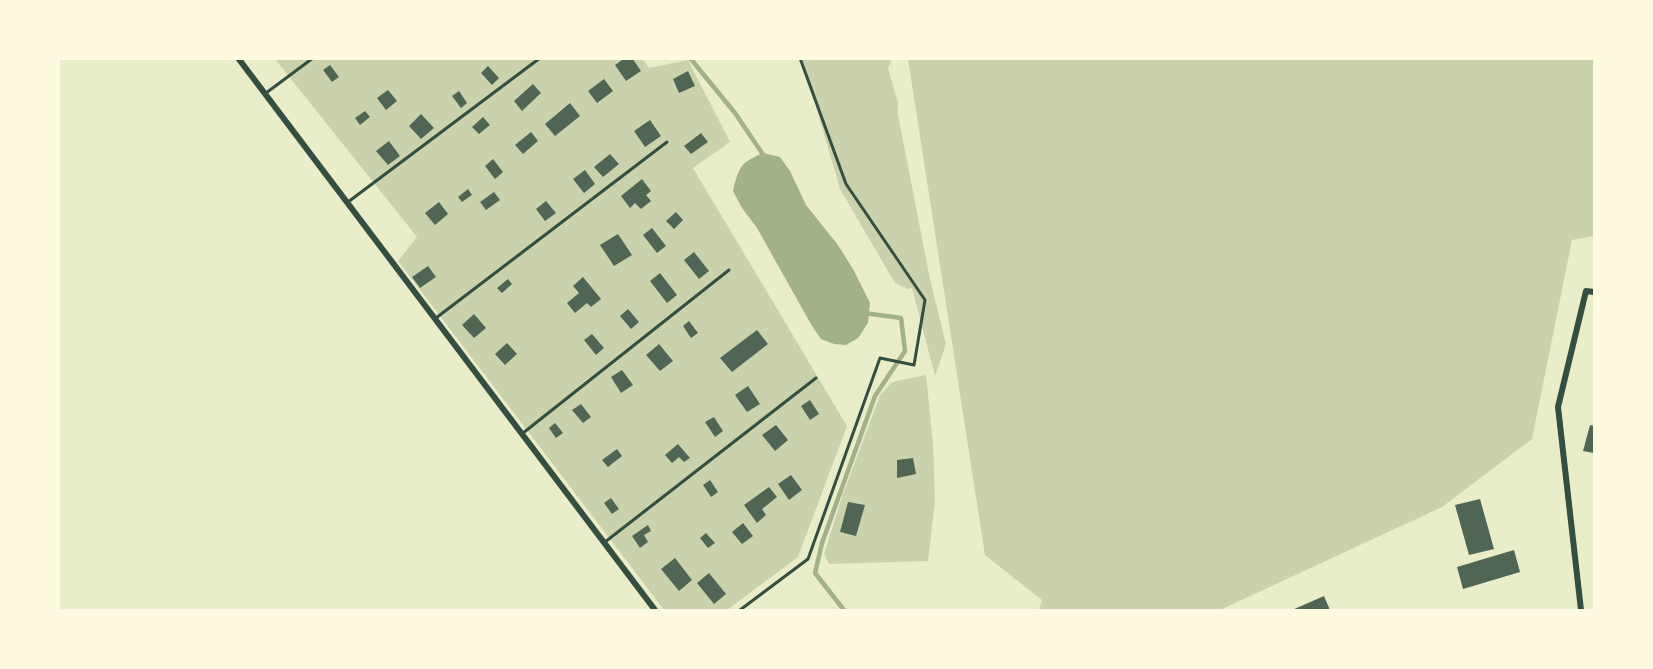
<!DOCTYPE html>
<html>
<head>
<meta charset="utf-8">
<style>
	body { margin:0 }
	#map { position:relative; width:1653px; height:669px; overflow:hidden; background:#e9edc9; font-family:Roboto,sans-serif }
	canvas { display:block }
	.frame { position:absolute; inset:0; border:60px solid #fefae0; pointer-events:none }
</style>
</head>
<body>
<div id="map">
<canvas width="1653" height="669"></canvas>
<div class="frame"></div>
</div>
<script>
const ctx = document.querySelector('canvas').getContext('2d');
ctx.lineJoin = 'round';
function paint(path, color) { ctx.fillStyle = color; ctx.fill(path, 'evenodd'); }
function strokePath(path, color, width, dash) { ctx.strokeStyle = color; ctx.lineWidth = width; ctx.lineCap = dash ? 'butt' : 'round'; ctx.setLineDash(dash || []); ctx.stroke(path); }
paint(new Path2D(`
	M642,58L649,68L688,60L730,142L693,168L847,426L798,557L727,610H664L398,261L417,237L275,59Z
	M802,59H890L891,62L888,68L898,103V115L930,279L946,344L935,376L912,288L907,289L895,283L840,189Z
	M908,59H1594V236L1572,240L1532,439L1442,507L1220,610H1039L1042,600L985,555Z
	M926,375L933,444L935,501L928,561L829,564L824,554L842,497L880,395L892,382Z`), '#cad2ad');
paint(new Path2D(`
	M763,153L780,157L790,171L806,205L838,245L853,269L870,303L868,323L858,338L846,345L834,344L821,339L812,326L757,228L742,208L733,191C739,167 740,163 763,153Z`), '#a3b18a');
strokePath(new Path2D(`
	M690,58L735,113L764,156
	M844,610L815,573L822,543L875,396L905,351L901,318L864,313`), '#a3b18a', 4.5);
paint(new Path2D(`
	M625,58H632L641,71L626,81L615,65Z
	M330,65L339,77L332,82L323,70Z
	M488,66L499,78L492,85L481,73Z
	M688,71L695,86L679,93L673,79Z
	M604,79L613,91L597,103L588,91Z
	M533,84L541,93L522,111L514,101Z
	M388,90L397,101L386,110L377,98Z
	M459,91L467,103L461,108L452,96Z
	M570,103L580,116L555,136L545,124Z
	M365,111L370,117L360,125L355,118Z
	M421,114L434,128L421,139L409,126Z
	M483,117L490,125L479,134L472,127Z
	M650,120L661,136L645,147L634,131Z
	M531,132L538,141L523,154L515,145Z
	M701,133L708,142L691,154L684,146Z
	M389,141L400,156L388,165L376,151Z
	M610,154L619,164L603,177L594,167Z
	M493,159L503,172L495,179L485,166Z
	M585,170L595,184L584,193L573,179Z
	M642,179L651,191L646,195L651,201L641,209L635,203L630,208L621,196Z
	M468,189L472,195L462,202L458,197Z
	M494,192L500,200L486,210L480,202Z
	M546,201L556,213L545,221L536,209Z
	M439,202L448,214L435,225L425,213Z
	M676,212L683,220L674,229L666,221Z
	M652,228L666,246L657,253L643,235Z
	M618,234L632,255L614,266L600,245Z
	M694,252L709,271L699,279L684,260Z
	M428,266L436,277L420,288L412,277Z
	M660,273L677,295L667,303L650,281Z
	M583,277L601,299L591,307L587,303L575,313L567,303L579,293L573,286Z
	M508,279L512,284L502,293L497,288Z
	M628,309L639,322L631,329L620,316Z
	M474,314L486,328L474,338L462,325Z
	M689,321L698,333L691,338L683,326Z
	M757,330L768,344L732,372L720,358Z
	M592,334L604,348L596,355L584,340Z
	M507,343L517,354L505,365L495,354Z
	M659,344L673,361L660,371L646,355Z
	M622,370L633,385L621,393L611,377Z
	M748,386L760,404L747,412L735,395Z
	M810,400L819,414L810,420L801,406Z
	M581,404L591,417L583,423L572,410Z
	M714,417L723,431L715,437L705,422Z
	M555,423L563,433L556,438L549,428Z
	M776,425L788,440L775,451L762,435Z
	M1590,425L1594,426V453L1583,451Z
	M678,444L690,458L684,462L679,457L672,463L665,455Z
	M617,449L622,456L608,467L602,460Z
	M913,458L916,474L897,478V460Z
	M791,475L802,490L789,500L778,484Z
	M710,480L718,492L711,497L703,485Z
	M769,487L777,497L762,509L766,515L757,523L744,505Z
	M611,498L619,509L612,514L604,503Z
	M1480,499L1494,549L1469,555L1455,505Z
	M848,502L865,505L856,536L840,532Z
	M743,523L753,536L742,544L732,532Z
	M648,525L651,531L644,535L648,542L640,548L632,536Z
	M706,533L715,543L708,548L700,538Z
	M1514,550L1520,572L1463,589L1457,567Z
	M675,558L692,580L679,591L661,569Z
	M709,573L726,594L714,604L697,583Z
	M1324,596L1330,610H1292Z`), '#4f6655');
strokePath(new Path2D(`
	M266,93L313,58
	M348,202L540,58
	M436,318L667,142
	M523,433L729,270
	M605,542L816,378
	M740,610L808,559L880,358L914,365L925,300L846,184L800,58`), '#344e41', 3);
strokePath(new Path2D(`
	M238,58L655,610
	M1581,610L1558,407L1586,291L1594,292`), '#344e41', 6);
</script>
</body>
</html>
